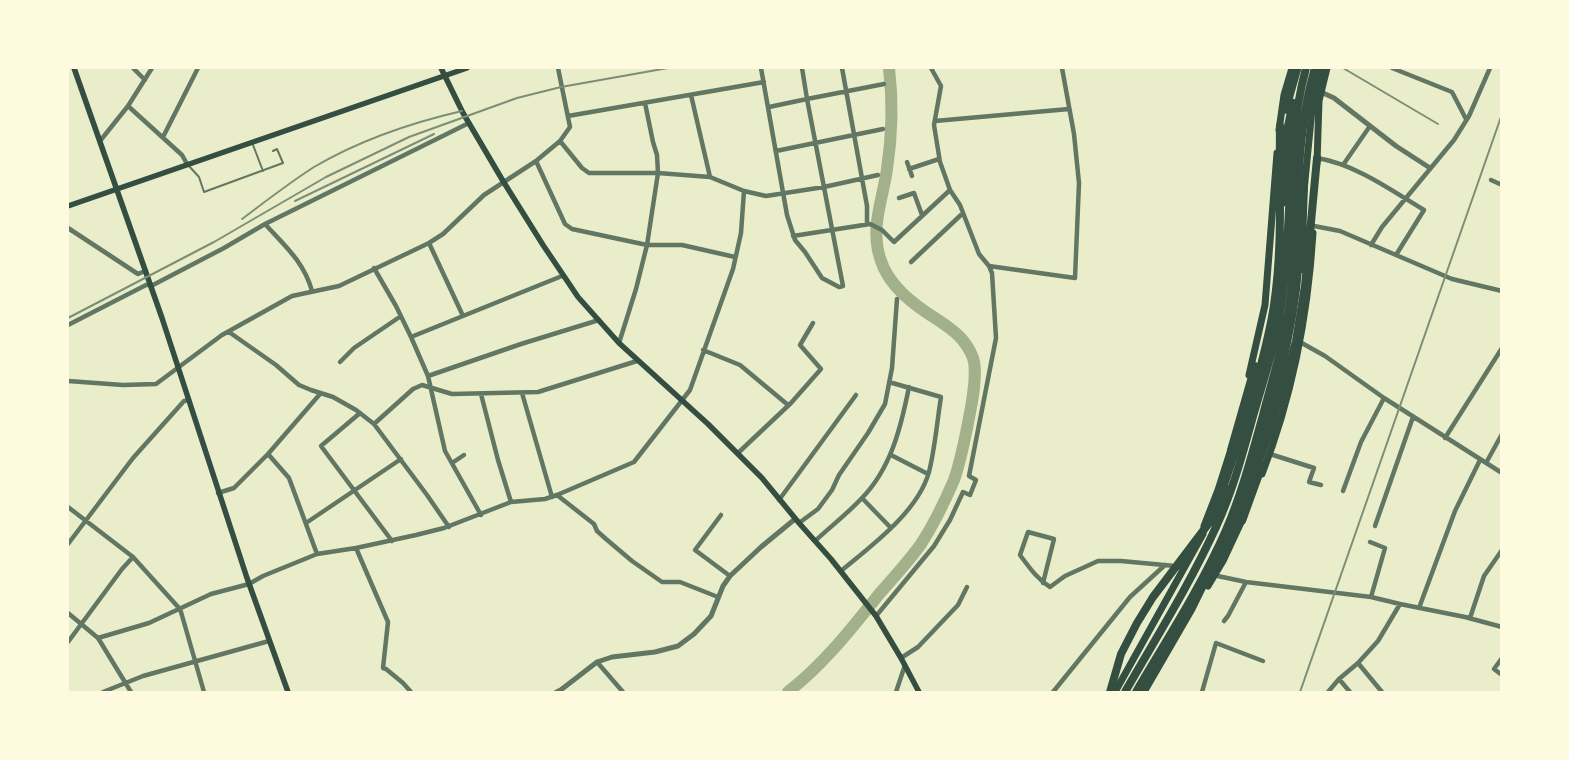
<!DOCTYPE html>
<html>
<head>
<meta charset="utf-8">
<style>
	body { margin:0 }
	#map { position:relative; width:1569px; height:760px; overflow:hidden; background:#e9edc9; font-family:Figtree,sans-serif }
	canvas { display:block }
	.frame { position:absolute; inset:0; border:69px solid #fefae0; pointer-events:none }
</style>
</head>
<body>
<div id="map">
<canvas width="1569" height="760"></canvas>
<div class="frame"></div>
</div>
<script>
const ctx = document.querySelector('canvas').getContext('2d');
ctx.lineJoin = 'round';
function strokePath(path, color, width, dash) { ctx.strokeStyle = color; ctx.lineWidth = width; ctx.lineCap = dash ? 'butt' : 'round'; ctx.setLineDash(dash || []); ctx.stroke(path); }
strokePath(new Path2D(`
	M788,692C824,664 851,629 880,593C894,577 909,561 921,544C934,524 945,501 954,480C961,460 965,438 969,418C972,402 978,373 973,358C966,339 953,330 938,320C914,305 888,286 880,258C870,227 883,199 887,169C892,136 893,101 889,68`), '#a3b18a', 12);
strokePath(new Path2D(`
	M253,145L263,171
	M189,166L199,177L204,192L283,163L277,149L273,151`), '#617663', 2);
strokePath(new Path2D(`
	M133,68L145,80
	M761,68L787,215L795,240L805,252L822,278L839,287L843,286L807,99L884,84
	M842,68L867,206V224
	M931,68L941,86L934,125L940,162L950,190L960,205L979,254L989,266L1075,278L1079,183L1074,134L1062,68
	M1392,68L1452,92L1466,119
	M691,95L710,177
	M128,106L182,155L187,164
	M769,107L807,99L802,68
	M568,116L764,82
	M935,121L1069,109
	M163,137L198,68
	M100,141L128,106L152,68
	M560,141L582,168L589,173H658L710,177L744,191L766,196L824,187L878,175
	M776,151L883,129
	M1317,158C1355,164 1391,190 1424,210L1396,255
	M536,161L565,224L572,229L647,245H682L735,257
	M907,162L912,176
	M1343,165L1370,126
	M909,169L939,159
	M1491,180L1502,185
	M899,198L914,193L922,215
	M265,224C285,246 304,262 312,291
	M1314,226L1340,231L1452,279L1502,291
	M68,228L138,274L145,271
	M793,236L870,224L882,230L894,242L950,190
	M429,243L463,316
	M1371,245L1382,227L1454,140L1469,116L1490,68
	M911,262L963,213
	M374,268L396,306L411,337L428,376L445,451L481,515
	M68,325L146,285H153L224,248L265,224L469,123
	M229,332L276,365L299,385L311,390L333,397L356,410L374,424L427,495L449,527
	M411,337L562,276
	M1300,342L1325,356L1384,398L1502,473
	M619,343L636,289L647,245L658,173L657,155L653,142L645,103
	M703,350L740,365L788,405
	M340,362L354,348L401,316
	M428,376L521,344L599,320
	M68,381L123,385L156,384L222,335L292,296L339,286L429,243L443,234L484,195L536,161L560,141L570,127L558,68
	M522,393L552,497
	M481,394L498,460L511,502
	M360,413L321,446L392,541
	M374,424L413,389L422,385L452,394L538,392L637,361
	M1445,438L1502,348
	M738,453L791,403L821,369L800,345L813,323
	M268,454L289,478L317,554
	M1270,454L1314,468L1309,482L1321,485
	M891,455L928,474
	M452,463L464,455
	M1486,463L1502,434
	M1343,491L1361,442L1384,398
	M218,493L234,488L268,454L320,394
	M557,495L594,524L597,531L606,539L632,561L662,582H680L718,597
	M862,498L891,528
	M779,500L856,395
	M68,507L133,557L179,608L181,612L204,692
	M721,515L695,550L730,576
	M306,523L401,459
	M799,523L818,509L832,490L839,475L868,433L885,404L892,368L897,299
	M1375,526L1413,417
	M815,541C830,527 847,514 861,499C891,469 901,427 909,387
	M1370,542L1385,548L1371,597
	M68,544L133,458L184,401L189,400
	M356,548L388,622L383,668L386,669L403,683L411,692
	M841,571C871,546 918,512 929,472C935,448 937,422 941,397L889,382
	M1213,575L1246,582L1371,597L1400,604L1465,617L1502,627
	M1043,583L1054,539L1028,532L1020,555C1029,567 1037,579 1050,587L1065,576L1098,561H1121L1175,566L1184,569
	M1419,608L1455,511L1480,460
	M68,613L98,638L131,692
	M876,616L934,546L950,520L963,492L970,495L976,480L969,476L996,338L992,273L989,266
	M1470,618L1484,576L1502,550
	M1224,621L1228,616L1246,582
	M98,638L149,623L211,594L249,584L263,576L317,554L356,548L416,535L444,528L511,502L545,499L557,495L634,462L690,390L733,269L741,233L744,191
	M68,642L122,569L133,557
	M901,658L918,647L958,605L967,587
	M1502,658L1494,669L1502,675
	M597,662L623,692
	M1358,663L1382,692
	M1339,679L1350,692
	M103,692L143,676L269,641
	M556,692L562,689
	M896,692L905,665
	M1053,692L1130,597L1165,565
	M1202,692L1216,643L1263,661
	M1328,692L1339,679L1358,663L1378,641L1400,604`), '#617663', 4.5);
strokePath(new Path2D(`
	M1321,92L1334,98L1396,146L1430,168
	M562,689L597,662L612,657L655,652L678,646L694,634L711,616L723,586L730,576L761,547L795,519`), '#617663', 5);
strokePath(new Path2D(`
	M74,68L162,318L247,578L288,692
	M441,68L463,113L503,181L543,245L578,297L619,343L708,424L762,478L799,523L831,559L876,616L901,658L919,692
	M68,206L467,68`), '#344e41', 5.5);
strokePath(new Path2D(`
	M1288,111L1290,96L1298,68
	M1279,130L1284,95L1292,68
	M1317,163L1319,101L1327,68
	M1304,191L1313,99L1321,68
	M1283,203L1285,162
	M1249,375L1265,305L1277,153
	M1251,472C1273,405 1294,335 1299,264
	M1262,474C1292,397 1308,315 1313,233
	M1221,495L1246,422
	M1204,526L1218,490L1232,446
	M1208,586L1223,561L1244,516
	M1115,692L1203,534
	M1144,692L1192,609L1221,550`), '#344e41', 7);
strokePath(new Path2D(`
	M1284,166L1288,126L1293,103
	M1301,269L1304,185
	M1245,428C1254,387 1268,346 1274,305C1283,246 1279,185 1280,126
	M1231,450L1255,366
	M1242,521L1262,466
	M1209,523L1227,489
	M1220,554L1242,507L1270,431L1296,341L1305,286L1317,158
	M1110,692L1121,654L1137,623L1153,597L1212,519
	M1125,692C1156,638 1190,584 1216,527C1233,491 1243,452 1254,413C1264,378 1276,343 1281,307C1293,227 1285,146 1306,68
	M1136,692C1167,639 1201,587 1226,530C1242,493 1252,454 1263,415C1272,380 1284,344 1289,308C1301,229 1292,145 1315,68`), '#344e41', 8);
strokePath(new Path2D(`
	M1343,68L1438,124
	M295,201L434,134
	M242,219C266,201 289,183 314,167C360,140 410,123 462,111
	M68,318L214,242L326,177L409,137L517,98L561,87L668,68
	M1300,692L1502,114`), '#7c8e77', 2);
</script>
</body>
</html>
